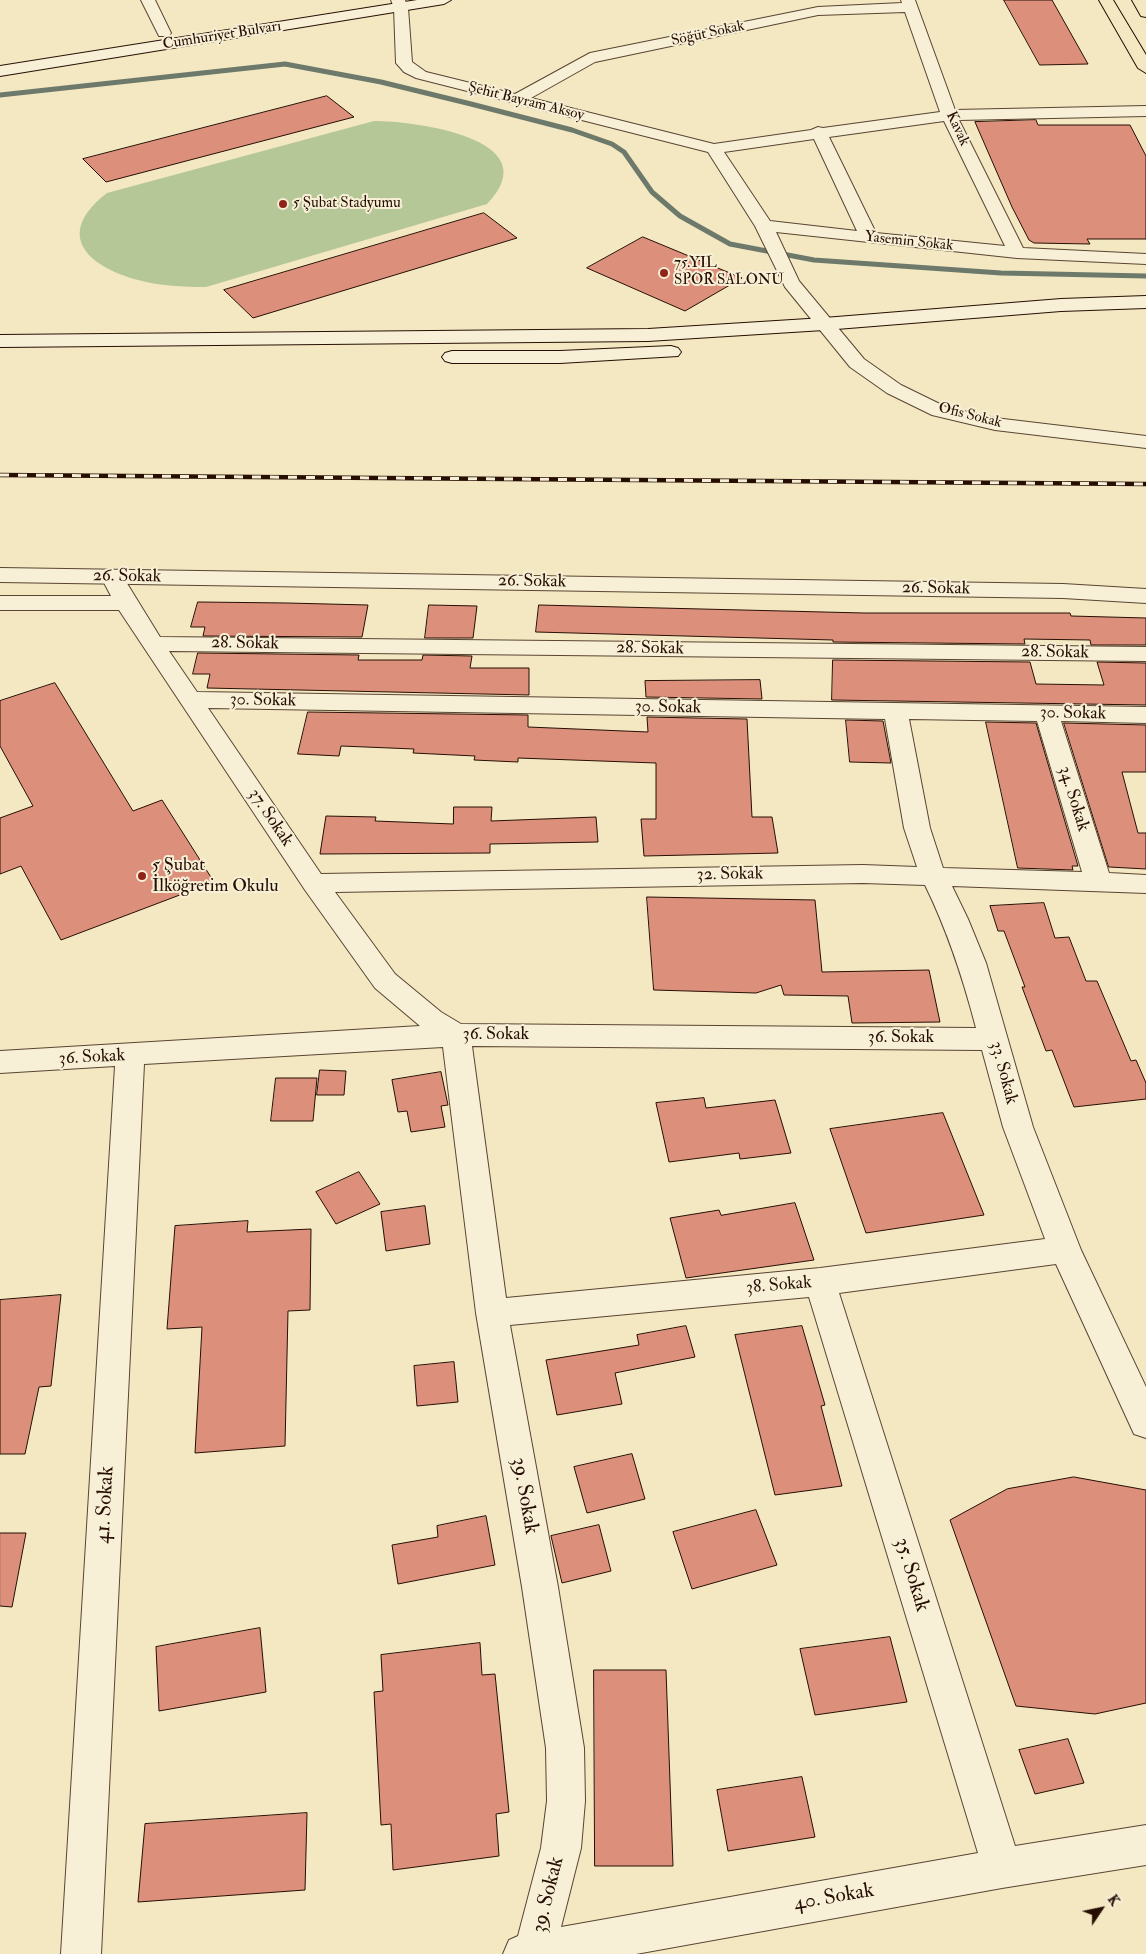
<!DOCTYPE html>
<html>
<head>
<meta charset="utf-8">
<style>
	body { margin:0 }
	#map { position:relative; width:1146px; height:1954px; overflow:hidden; background:#f3e8c1; font-family:"IM FELL Double Pica",serif }
	canvas { display:block }
	.north { position:absolute; left:1076px; top:1884px; width:50px; height:50px; -webkit-text-stroke:4px #f7f0d7; paint-order:stroke; rotate:56deg; font-size:14px; font-weight:700; line-height:20px; text-align:center; color:#270e03 }
	.north::after { content:''; display:block; margin:auto; width:18px; height:22px; background:#270e03; clip-path:polygon(50% 0,100% 100%,50% 72%,0 100%) }
</style>
</head>
<body>
<div id="map">
<canvas width="1146" height="1954"></canvas>
<div class="north">K</div>
</div>
<script>
const ctx = document.querySelector('canvas').getContext('2d');
ctx.lineJoin = 'round';
function paint(path, color) { ctx.fillStyle = color; ctx.fill(path, 'evenodd'); }
function strokePath(path, color, width, dash) { ctx.strokeStyle = color; ctx.lineWidth = width; ctx.lineCap = dash ? 'butt' : 'round'; ctx.setLineDash(dash || []); ctx.stroke(path); }
function write(font, color, halo, rows, align = 'center') {
  ctx.font = font + ' "IM FELL Double Pica",serif'; ctx.lineWidth = 4; ctx.setLineDash([]); ctx.textBaseline = 'middle'; ctx.strokeStyle = halo; ctx.fillStyle = color; for (const [text, x, y, turn = 0] of rows) {
    ctx.save(); ctx.translate(x, y); ctx.rotate((+turn || 0) * Math.PI / 180); ctx.textAlign = isNaN(turn) ? turn : align; if (halo) ctx.strokeText(text, 0, 0); ctx.fillText(text, 0, 0); ctx.restore();
  }
}
paint(new Path2D(`
	M374,121C413,121 551,138 487,204L206,287C183,287 160,286 138,280C86,266 54,234 107,193Z`), '#b5c797');
strokePath(new Path2D(`
	M0,95L285,64L381,82L471,104L572,130L612,144L624,152L652,192L680,216L730,244L814,260L1001,273L1146,276`), '#6d796b', 5);
const building = new Path2D(`
	M1004,0H1052L1088,64L1040,65Z
	M327,96L354,117L106,182L83,159Z
	M1036,120L1038,125H1130L1146,156V239H1087L1090,244L1034,243L1029,240L1012,207L975,122Z
	M484,213L517,238L253,318L224,290Z
	M643,237L742,278L685,311L587,268Z
	M198,602L287,603L368,605L362,637L203,636L205,627H191Z
	M429,605L477,606L473,638H425Z
	M539,605L864,613H1070L1071,616L1146,618V645H1091L1090,640L1024,639L1025,644L833,642V640L536,632Z
	M198,653L359,655L358,660H422L423,655L472,656L470,668H529V695L207,688L210,674H193Z
	M833,660L1030,662L1036,684L1104,685L1097,662L1146,663V705L832,700Z
	M760,680L762,699L646,697L645,681Z
	M55,683L133,811L162,800L214,882L61,940L21,866L0,874V818L33,806L0,746V701Z
	M308,712L528,715V727L648,732L647,717L747,719L752,817H772L778,853L644,856L641,819H656V763L518,758V762L474,760L475,756L413,753L414,749L341,746L339,756L298,754Z
	M846,720L883,721L891,763L850,762Z
	M986,722L1036,723L1078,866H1072L1073,870L1018,868Z
	M1064,723L1146,725V772H1122L1138,833H1146V869L1109,867Z
	M454,807H492L491,821L596,817L598,842L490,844V853L320,854L326,816L376,817L375,821L453,824Z
	M647,897L815,900L822,972L929,970L940,1022L852,1023L848,996L784,995L781,985L756,993L654,990Z
	M1044,903L1055,938L1069,937L1086,981H1097L1131,1061L1136,1060L1146,1083V1099L1074,1107L1052,1050L1046,1051L1022,987H1025L1004,931H998L990,906Z
	M320,1070L346,1071L344,1095H317Z
	M441,1072L448,1105L441,1106L445,1127L411,1132L407,1111L398,1112L392,1080Z
	M276,1078H317L313,1121H271Z
	M704,1098L706,1108L775,1100L791,1153L740,1159L739,1153L669,1162L656,1103Z
	M943,1113L984,1215L866,1233L830,1129Z
	M359,1172L380,1204L336,1224L316,1192Z
	M795,1203L814,1260L686,1278L670,1218L719,1210L721,1215Z
	M425,1206L430,1244L386,1251L381,1212Z
	M248,1221L247,1232L311,1229L310,1310L288,1311L285,1446L195,1453L202,1327L167,1329L175,1226Z
	M61,1295L51,1386L39,1387L25,1454H0V1300Z
	M686,1326L695,1357L615,1373L622,1404L557,1415L546,1360L639,1345L637,1335Z
	M802,1326L825,1405L821,1406L842,1486L775,1495L735,1335Z
	M454,1362L458,1402L417,1406L414,1366Z
	M632,1454L645,1499L587,1513L574,1467Z
	M1074,1477L1146,1490V1703L1095,1714L1016,1706L950,1520L1007,1489Z
	M756,1510L777,1565L692,1589L673,1532Z
	M486,1516L495,1565L398,1584L392,1545L438,1537L437,1526Z
	M599,1525L611,1571L562,1583L551,1536Z
	M0,1533H26L12,1607L0,1606Z
	M260,1628L266,1692L159,1711L156,1647Z
	M890,1637L907,1702L815,1715L800,1649Z
	M480,1643L482,1675L495,1674L509,1812L496,1814L499,1856L393,1870L391,1824L381,1825L374,1692L383,1691L381,1655Z
	M594,1670H666L673,1866H595Z
	M1068,1739L1084,1783L1035,1794L1019,1750Z
	M802,1777L815,1837L728,1851L717,1790Z
	M307,1813L305,1890L138,1902L145,1824Z`);
paint(building, '#dc907c');
strokePath(building, '#270e03', 1);
const minor = new Path2D(`
	M141,0H155L171,33L169,36H159Z
	M391,0H405L408,8L412,62L426,72L515,94L590,53L818,7L902,3L901,0H915L955,110L1146,106V116L959,120L1023,248L1146,254V264L1017,258L776,232L799,281L864,359L901,385L946,407L995,418L1146,436V448L995,430L932,415L887,393L850,367L785,287L755,226L708,152L416,78L404,72L396,63L394,8ZM905,12L940,112L823,128L818,127L811,130L714,144L531,98L595,62L818,15ZM944,121L1005,246L876,233L829,137ZM814,139L857,231L770,221L724,152Z
	M112,570L120,572L160,637L1146,647V661L169,651L197,692L1146,707V723L1061,721L1109,873L1146,875V893L952,886L968,919L986,963L1033,1127L1081,1250L1146,1387V1438L1134,1434L1056,1264L839,1293L1015,1846L1146,1825V1865L1002,1888L636,1954H503L509,1940L518,1936L541,1848L547,1801L546,1748L522,1587L476,1313L443,1047L144,1064L101,1954H61L115,1066L0,1073V1051L420,1026L375,988L305,890L119,610H0V596H111L101,577L104,572ZM208,708L885,719L904,828L917,867L863,865L321,874ZM909,719L1037,721L1082,872L943,868L930,828ZM863,883L925,885C948,932 963,978 976,1028L461,1024L441,1012L395,974L335,892ZM472,1046L982,1050L1003,1127L1045,1239L820,1268L506,1298ZM809,1297L978,1853L561,1927L581,1848L585,1801L584,1748L558,1587L510,1325Z`);
const tertiary = new Path2D(`
	M0,568L1063,584L1146,589V603L1063,598L0,582Z`);
const secondary = new Path2D(`
	M417,0H451L444,4L0,76V66Z
	M1146,296V308L1061,311L824,330L648,341L0,347V335L648,329L824,318L1061,299Z
	M671,346L678,348L681,352L678,356L560,363H452L445,361L442,357L445,353L452,351H560Z`);
const primary = new Path2D(`
	M1099,0H1113L1146,55V73L1138,68Z
	M1132,0H1146V17L1141,16Z`);
strokePath(minor, '#5a4432', 2);
strokePath(tertiary, '#5a4432', 2);
strokePath(secondary, '#270e03', 2);
strokePath(primary, '#270e03', 2);
paint(minor, '#f7f0d7');
paint(tertiary, '#f7f0d7');
paint(secondary, '#f7f0d7');
paint(primary, '#f3e8c1');
const rail = new Path2D(`
	M0,475L1146,484`);
strokePath(rail, '#270e03', 4.5);
strokePath(rail, '#f7f0d7', 3, [9]);
for (const [x, y, r, color] of [
	[283,204,5,"#8f2418"],
	[664,273,5,"#8f2418"],
	[142,876,5,"#8f2418"]
]) { const dot = new Path2D(); dot.arc(x, y, r, 0, 2 * Math.PI); ctx.fillStyle = color; ctx.fill(dot); strokePath(dot, '#f7f0d7', 2); }
write('15px', '#270e03', '#f7f0d7', [
	["Söğüt Sokak",708,34,-12],
	["Cumhuriyet Bulvarı",222,36,-9],
	["Şehit Bayram Aksoy",526,102,14],
	["Kavak",957,129,65],
	["Yasemin Sokak",909,242,6],
	["Ofis Sokak",970,416,14]
]);
write('15px', '#270e03', '#f7f0d7', [
	["5 Şubat Stadyumu",293,204],
	["75.YIL",674,264],
	["SPOR SALONU",674,281]
], 'left');
write('18px', '#270e03', '#f7f0d7', [
	["26. Sokak",127,577,1],
	["26. Sokak",532,582,1],
	["26. Sokak",936,589,1],
	["28. Sokak",245,644,1],
	["28. Sokak",650,649,1],
	["28. Sokak",1055,653,1],
	["30. Sokak",263,701,1],
	["30. Sokak",668,708,1],
	["30. Sokak",1073,714,1],
	["34. Sokak",1073,799,73],
	["37. Sokak",270,818,56],
	["32. Sokak",730,875,-1],
	["36. Sokak",496,1035],
	["36. Sokak",901,1038],
	["36. Sokak",92,1058,-3],
	["33. Sokak",1003,1073,75],
	["38. Sokak",779,1286,-5]
]);
write('18px', '#270e03', '#f7f0d7', [
	["5 Şubat",152,866],
	["İlköğretim Okulu",152,887]
], 'left');
write('21px', '#270e03', '#f7f0d7', [
	["39. Sokak",524,1496,80],
	["41. Sokak",106,1505,-87],
	["35. Sokak",911,1575,73],
	["39. Sokak",549,1895,-76],
	["40. Sokak",834,1898,-10]
]);
</script>
</body>
</html>
